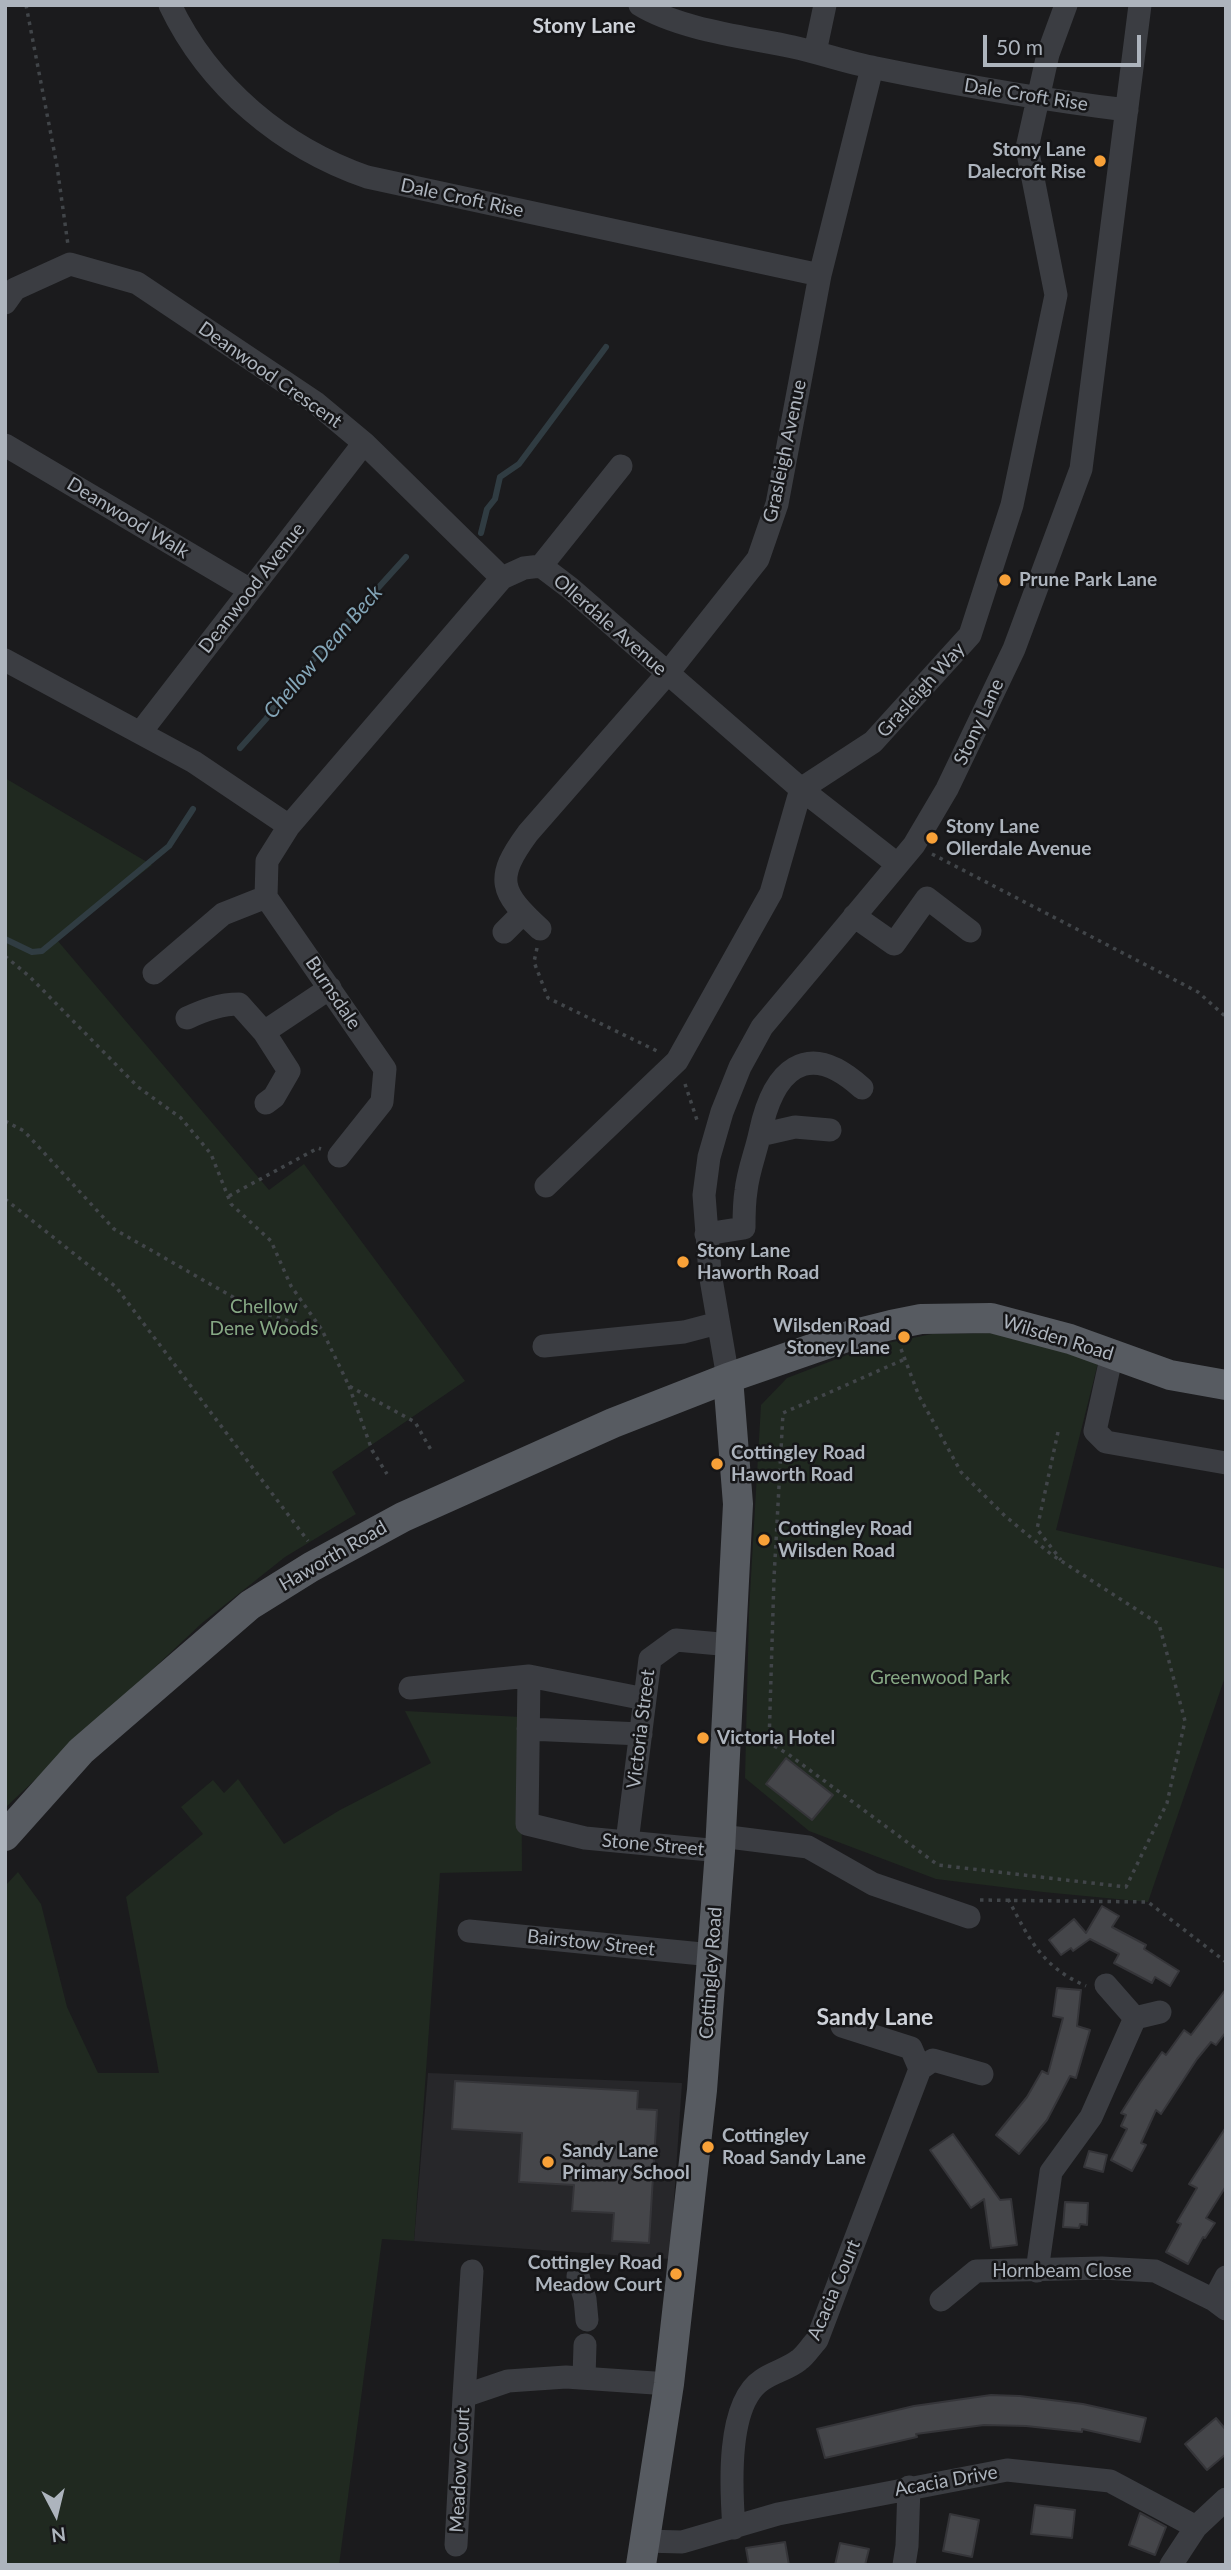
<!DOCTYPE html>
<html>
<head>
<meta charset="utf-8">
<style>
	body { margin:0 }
	#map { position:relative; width:1231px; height:2570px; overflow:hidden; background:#1b1b1d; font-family:Lato,sans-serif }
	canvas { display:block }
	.frame { position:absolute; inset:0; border:7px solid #adb4bd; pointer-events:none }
	.north { position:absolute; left:21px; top:2479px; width:70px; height:70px; -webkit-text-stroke:5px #161618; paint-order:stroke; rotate:173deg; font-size:19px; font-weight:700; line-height:28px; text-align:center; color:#adb4bd }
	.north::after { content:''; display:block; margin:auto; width:24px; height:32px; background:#adb4bd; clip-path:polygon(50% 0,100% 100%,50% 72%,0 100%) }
	.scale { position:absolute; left:983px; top:35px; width:158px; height:32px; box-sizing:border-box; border:4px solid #adb4bd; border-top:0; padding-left:9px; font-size:21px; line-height:24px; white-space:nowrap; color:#adb4bd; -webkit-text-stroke:5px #161618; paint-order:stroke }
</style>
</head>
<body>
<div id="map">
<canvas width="1231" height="2570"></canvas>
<div class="frame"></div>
<div class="north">N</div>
<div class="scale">50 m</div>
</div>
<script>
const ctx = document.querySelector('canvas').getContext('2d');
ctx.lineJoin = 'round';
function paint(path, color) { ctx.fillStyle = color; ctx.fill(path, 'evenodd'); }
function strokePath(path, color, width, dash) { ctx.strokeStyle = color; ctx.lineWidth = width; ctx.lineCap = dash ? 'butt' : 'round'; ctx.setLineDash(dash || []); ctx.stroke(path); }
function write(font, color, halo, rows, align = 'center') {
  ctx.font = font + ' Lato,sans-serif'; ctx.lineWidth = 5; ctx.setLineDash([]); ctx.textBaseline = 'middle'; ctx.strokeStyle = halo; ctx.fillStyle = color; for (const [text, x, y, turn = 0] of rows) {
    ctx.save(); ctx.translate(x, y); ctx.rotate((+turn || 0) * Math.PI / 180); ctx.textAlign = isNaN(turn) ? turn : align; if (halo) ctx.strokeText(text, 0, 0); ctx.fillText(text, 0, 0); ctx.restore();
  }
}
paint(new Path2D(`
	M428,2073L682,2083L670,2259L414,2241Z`), '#27272a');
paint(new Path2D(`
	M5,778L152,865L57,940L269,1190L304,1164L465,1381L332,1472L356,1514L285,1557L202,1623L5,1808Z
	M1003,1333L1098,1363L1056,1530L1226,1569V1674L1148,1902L1043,1892L936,1879L809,1831L745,1778L749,1611L761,1405L787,1378L868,1347L932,1334Z
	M405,1711L521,1717L522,1871L440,1873L414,2241L382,2239L339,2565H5V1886L18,1872L41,1904L67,2007L98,2073H159L126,1897L203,1834L181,1807L213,1780L224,1793L238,1779L284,1844L340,1810L431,1763Z`), '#202920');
strokePath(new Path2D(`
	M481,533L487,509L495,499L500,477L519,464L606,347
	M240,748L266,719L285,691L406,557
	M5,939L32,952L42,951L169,846L193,809`), '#303c42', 6);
const building = new Path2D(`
	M786,1758L833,1795L812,1820L766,1784Z
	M1102,1906L1119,1916L1112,1927L1146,1945L1144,1949L1179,1971L1170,1986L1155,1977L1152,1983L1114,1963L1119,1954L1090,1939L1073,1951L1071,1948L1061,1955L1049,1940L1074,1919L1086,1933Z
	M1057,1988L1081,1990L1077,2026L1090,2030L1076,2078L1070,2076L1047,2120L1019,2154L996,2135L1027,2097L1042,2071L1048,2074L1063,2018L1053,2016Z
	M1226,1989V2032L1216,2045L1211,2042L1197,2059L1161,2114L1156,2110L1141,2143L1146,2145L1132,2171L1111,2160L1127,2129L1121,2126L1126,2115L1121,2113L1140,2083L1162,2052L1166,2055L1184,2030L1191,2035Z
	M455,2081L638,2091L637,2109L657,2110L649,2243L612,2241L614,2213L572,2211L574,2185L519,2182L522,2133L452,2129Z
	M1226,2127V2186L1206,2218L1215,2223L1205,2238L1203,2237L1188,2264L1166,2252L1181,2224L1177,2222L1197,2188L1189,2184Z
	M953,2134L1000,2200L1011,2199L1017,2245L991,2248L984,2199L971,2208L930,2150Z
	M1089,2151L1107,2155L1103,2172L1084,2167Z
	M1065,2202L1088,2203L1087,2225L1080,2224L1079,2228L1063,2227Z
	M991,2395L1020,2396L1083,2404L1146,2418L1140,2442L1082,2429V2432L1026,2426L984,2425L916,2434L917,2437L825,2458L817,2429L914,2406Z
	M1216,2418L1226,2430V2454L1207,2470L1185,2444Z
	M1035,2505L1075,2510L1072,2538L1031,2534Z
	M1140,2513L1166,2527L1155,2555L1129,2545Z
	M950,2514L979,2520L972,2557L943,2551Z
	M785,2542L789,2565H749L746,2548Z
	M840,2543L869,2549L865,2565H835Z`);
paint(building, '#45464a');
strokePath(building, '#353539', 2);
strokePath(new Path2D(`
	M26,5L57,166L68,245
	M932,854L1198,992L1226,1017
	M537,948L534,962L548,998L657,1051
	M5,956L30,977L138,1087L181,1118L211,1154L231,1204L271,1241L291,1286L322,1330L349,1386L415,1422L431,1450
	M685,1084L697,1120
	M5,1121L24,1131L114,1229L259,1312L320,1330
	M229,1196L318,1148L321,1149
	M5,1199L116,1287L308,1541
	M901,1349L919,1396L961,1472L1005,1516L1052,1555L1159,1624L1185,1721L1167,1803L1126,1887L938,1865L788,1754L769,1743L774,1578L783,1413L905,1359
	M349,1386L372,1450L387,1474
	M1058,1432L1037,1529L1061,1560
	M1008,1899C1030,1940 1041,1966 1086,1986
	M980,1900L1148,1902L1226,1962`), '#414549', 3.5, [3.5, 5]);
strokePath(new Path2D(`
	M170,5C209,87 283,148 367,177L820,275
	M640,5C681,30 747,37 793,47C821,53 848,63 876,68C959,85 1043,100 1127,110
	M815,52L825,5
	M5,303L15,289L70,264L137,283L316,403L364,443L502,578
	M5,445L250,590
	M541,566L621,466
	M5,660L194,762L289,826
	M140,733L364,443
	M854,916L894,944L927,898L970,931
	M540,929C500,892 494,879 528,833L667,674L758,559L777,504L820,275L872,68
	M504,932L523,913
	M154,973L223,914L266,897
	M187,1018C204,1010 220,1004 239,1004L264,1032L289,1071L274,1097L266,1103
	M264,1032L330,988
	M760,1135L795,1127L830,1130
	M339,1156L382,1102L385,1069L266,897L267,861L289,826L502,578L524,568L541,566L570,588L801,789L897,864
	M546,1186L677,1061L771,893L801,789L873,742L970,635L1012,505L1056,295L1027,148L1048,54L1066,5
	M706,1234L744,1228C744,1216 744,1203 746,1191C748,1171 756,1152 760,1133C773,1071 806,1037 862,1088
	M544,1346L684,1332L718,1323
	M1112,1354L1095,1431L1106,1442L1226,1463
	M728,1378L710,1273L704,1195L709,1157L722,1112L740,1067L762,1027L914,845L947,789L1014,649L1081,469L1140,5
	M529,1676L527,1824L585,1838L720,1851
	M410,1688L529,1676L645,1699
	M528,1729L641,1734
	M721,1836L808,1847L873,1884L969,1917
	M627,1842L650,1659L676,1640L731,1645
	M469,1931L712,1955
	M1135,2018L1160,2012
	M842,2026L911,2048L920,2069
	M1037,2271L1051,2172L1091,2117L1135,2018L1106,1985
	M578,2276L585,2299L587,2320
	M941,2300L976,2271L1102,2268L1155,2271L1214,2300L1226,2309
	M1214,2300L1226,2277
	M584,2378L585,2345
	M464,2396L472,2271
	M1196,2527L1226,2499
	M734,2528C731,2489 726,2404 762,2380C773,2372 788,2369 799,2360C806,2355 811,2346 817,2340L920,2069L933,2060L982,2074
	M644,2541L682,2542L778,2514L1007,2470L1110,2481L1196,2527L1171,2565
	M456,2545L464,2396L508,2381L566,2377L669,2384
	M904,2565L907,2546L909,2487`), '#3b3d42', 23);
strokePath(new Path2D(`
	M5,1836L81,1751L250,1605L311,1567L403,1517L613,1423L728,1378L855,1334L891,1325L921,1319L991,1318L1070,1339L1170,1375L1226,1385
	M641,2565L669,2384L702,2090L720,1851L738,1504L728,1378`), '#575b61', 30);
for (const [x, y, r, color] of [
	[1100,161,7,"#f8a138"],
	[1005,580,7,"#f8a138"],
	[932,838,7,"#f8a138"],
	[683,1262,7,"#f8a138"],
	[904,1337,7,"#f8a138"],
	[717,1464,7,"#f8a138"],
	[764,1540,7,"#f8a138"],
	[703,1738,7,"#f8a138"],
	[708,2147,7,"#f8a138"],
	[548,2162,7,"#f8a138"],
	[676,2274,7,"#f8a138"]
]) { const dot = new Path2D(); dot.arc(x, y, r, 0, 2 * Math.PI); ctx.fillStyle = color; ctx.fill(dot); strokePath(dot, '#161618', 2.5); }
write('19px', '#adb4bd', '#161618', [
	["Dale Croft Rise",1026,95,9],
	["Dale Croft Rise",462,198,12],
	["Deanwood Crescent",270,375,35],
	["Grasleigh Avenue",785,451,-78],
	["Deanwood Walk",128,518,31],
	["Deanwood Avenue",252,588,-52],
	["Ollerdale Avenue",610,625,41],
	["Grasleigh Way",921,690,-48],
	["Stony Lane",979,722,-65],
	["Burnsdale",333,993,56],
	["Wilsden Road",1058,1338,17],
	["Haworth Road",333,1556,-30],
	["Victoria Street",641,1729,-83],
	["Stone Street",653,1845,5],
	["Bairstow Street",591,1943,6],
	["Cottingley Road",711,1973,-86],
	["Hornbeam Close",1062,2271],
	["Acacia Court",834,2290,-67],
	["Meadow Court",460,2470,-87],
	["Acacia Drive",946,2481,-10]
]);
write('bold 19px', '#adb4bd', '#161618', [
	["Stony Lane",1086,150,"right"],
	["Dalecroft Rise",1086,172,"right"],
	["Prune Park Lane",1019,580],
	["Stony Lane",946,827],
	["Ollerdale Avenue",946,849],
	["Stony Lane",697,1251],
	["Haworth Road",697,1273],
	["Wilsden Road",890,1326,"right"],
	["Stoney Lane",890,1348,"right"],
	["Cottingley Road",731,1453],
	["Haworth Road",731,1475],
	["Cottingley Road",778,1529],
	["Wilsden Road",778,1551],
	["Victoria Hotel",717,1738],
	["Cottingley",722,2136],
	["Road Sandy Lane",722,2158],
	["Sandy Lane",562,2151],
	["Primary School",562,2173],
	["Cottingley Road",662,2263,"right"],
	["Meadow Court",662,2285,"right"]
], 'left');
write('19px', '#86a884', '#161618', [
	["Chellow",264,1307],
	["Dene Woods",264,1329],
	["Greenwood Park",940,1678]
]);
write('bold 21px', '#ced2d9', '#161618', [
	["Stony Lane",584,26]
]);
write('italic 21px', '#84a6b8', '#161618', [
	["Chellow Dean Beck",323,652,-49]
]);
write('bold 23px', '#ced2d9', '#161618', [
	["Sandy Lane",875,2018]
]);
</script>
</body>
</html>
